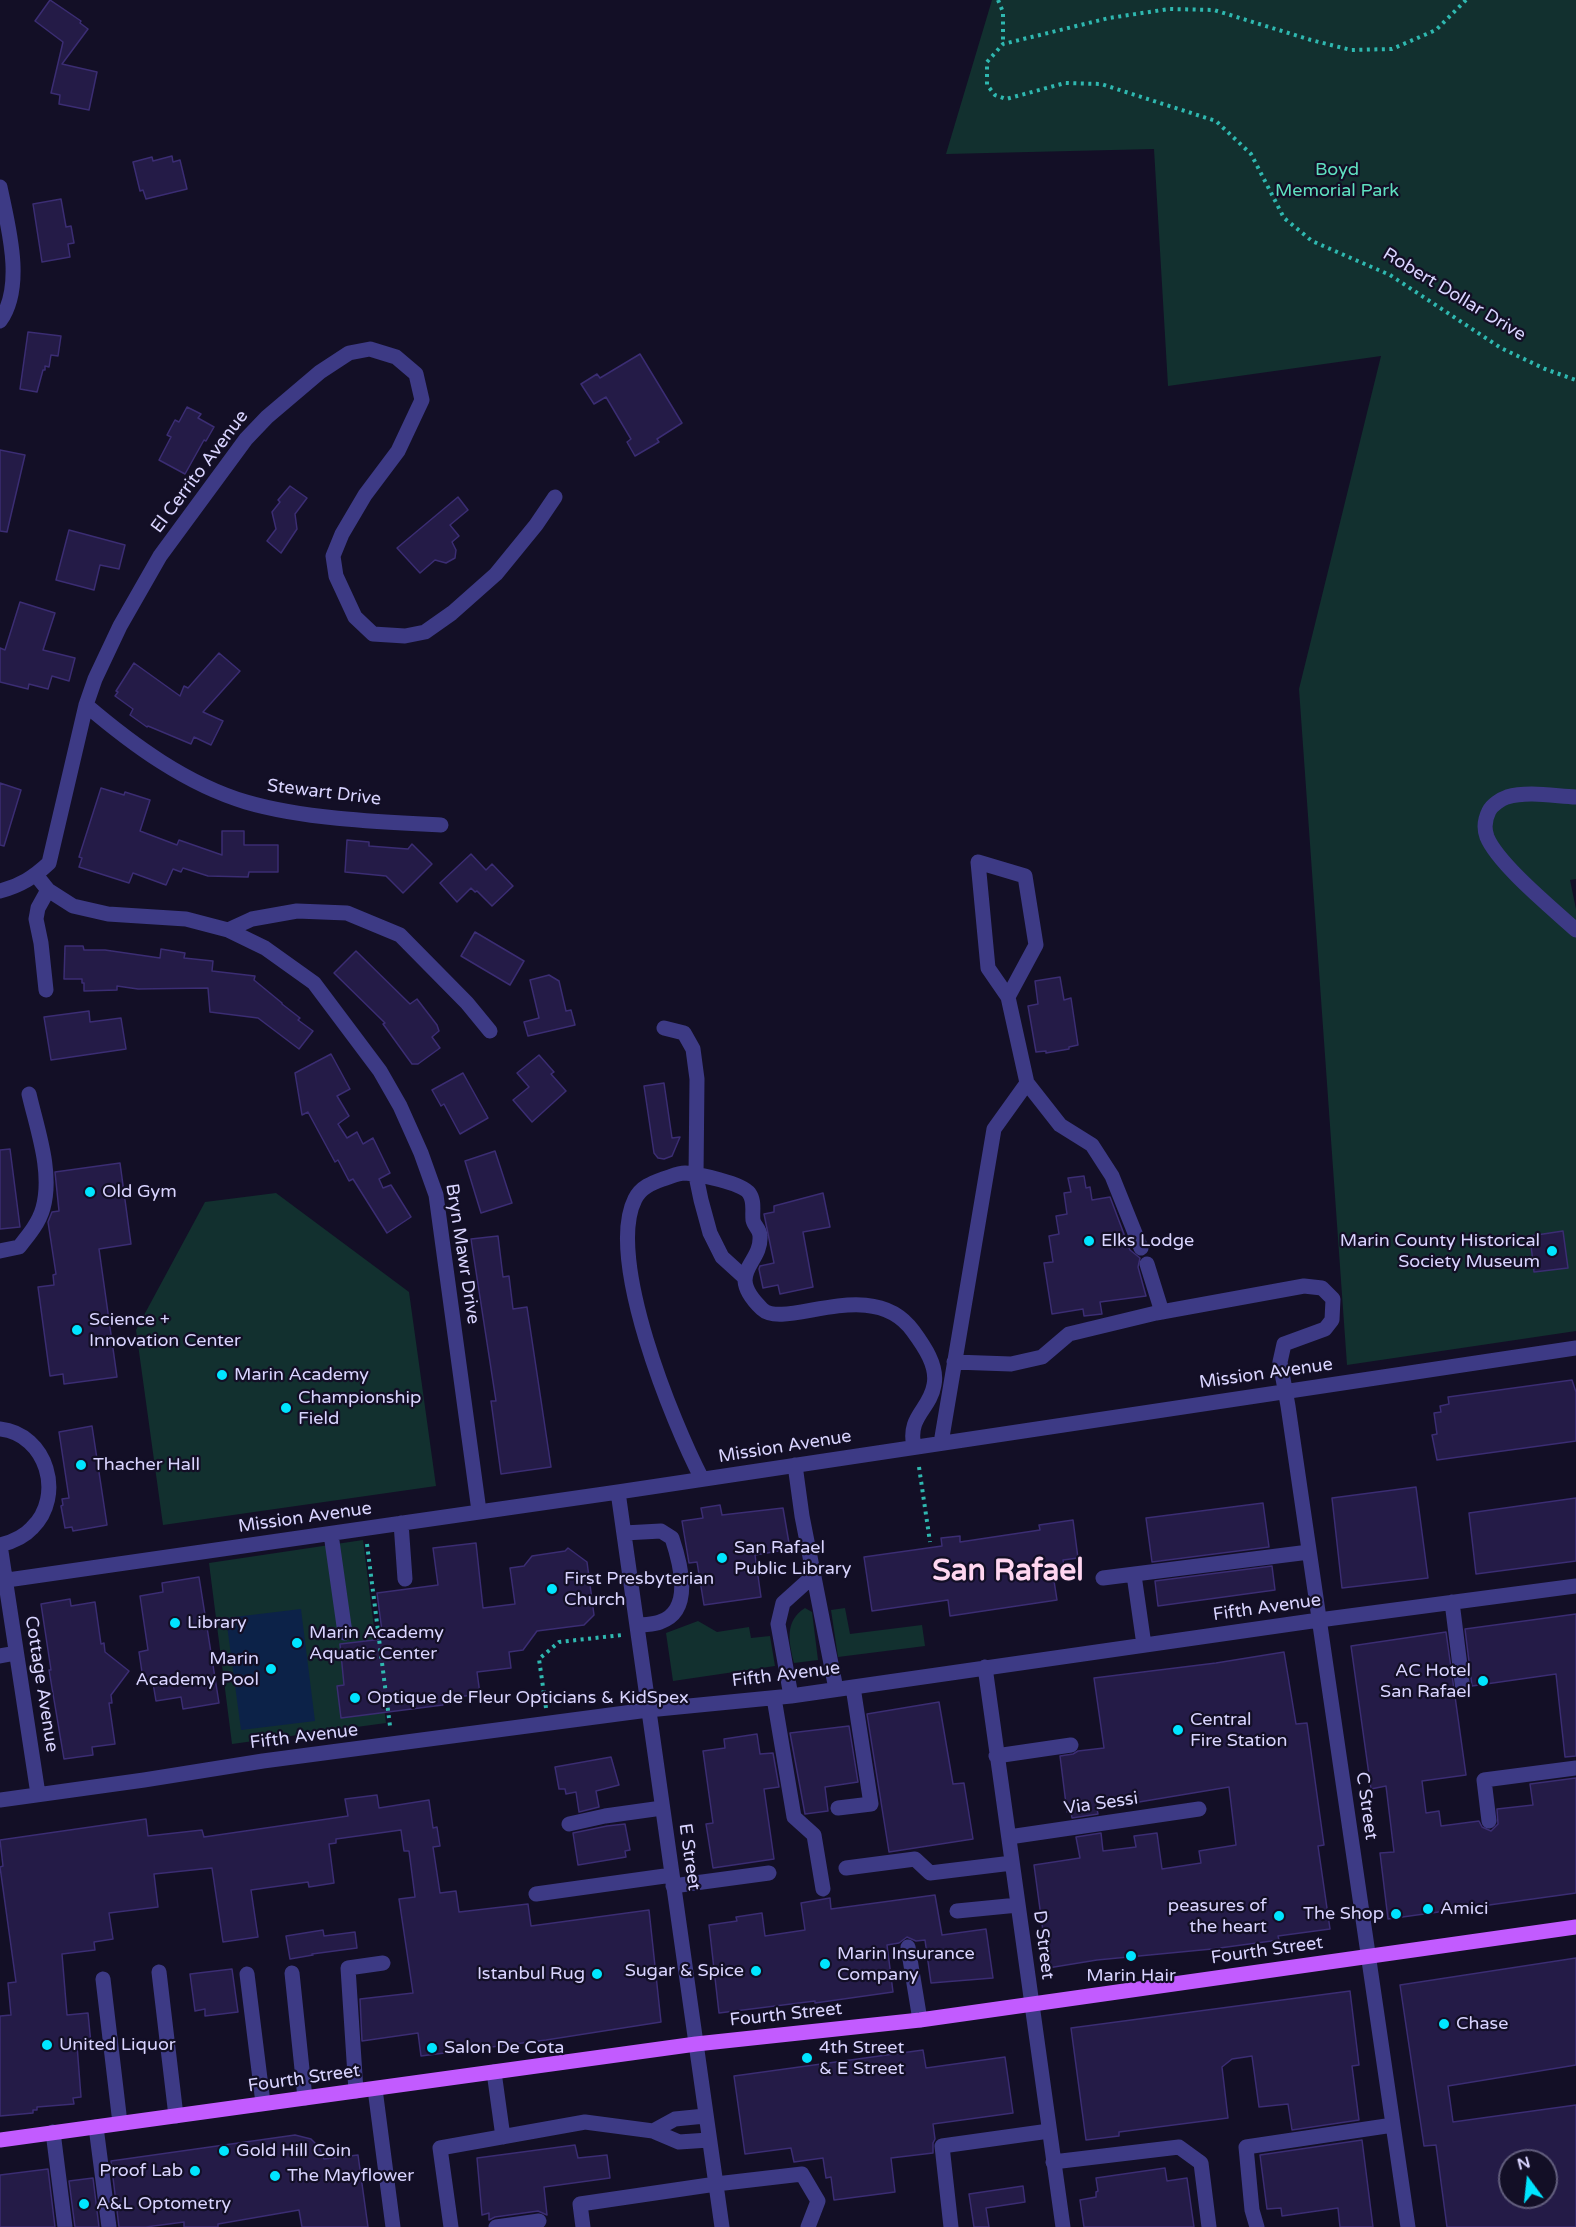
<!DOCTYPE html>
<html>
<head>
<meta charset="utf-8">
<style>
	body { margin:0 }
	#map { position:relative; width:1576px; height:2227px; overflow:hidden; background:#130f26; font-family:"Varela Round",sans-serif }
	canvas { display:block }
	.north { position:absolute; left:1498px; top:2149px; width:60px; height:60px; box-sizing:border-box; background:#130f26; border:2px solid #625e7d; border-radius:50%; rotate:345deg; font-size:16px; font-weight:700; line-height:24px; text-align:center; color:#d9d4ff }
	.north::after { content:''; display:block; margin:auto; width:21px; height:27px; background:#00e5ff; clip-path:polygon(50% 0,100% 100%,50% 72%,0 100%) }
</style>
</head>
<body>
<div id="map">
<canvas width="1576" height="2227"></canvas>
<div class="north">N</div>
</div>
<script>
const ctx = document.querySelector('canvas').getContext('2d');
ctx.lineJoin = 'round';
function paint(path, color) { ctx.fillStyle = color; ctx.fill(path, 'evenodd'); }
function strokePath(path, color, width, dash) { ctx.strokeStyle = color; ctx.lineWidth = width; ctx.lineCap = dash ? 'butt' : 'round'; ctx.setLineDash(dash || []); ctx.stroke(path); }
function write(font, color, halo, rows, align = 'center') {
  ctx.font = font + ' "Varela Round",sans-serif'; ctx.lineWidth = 4.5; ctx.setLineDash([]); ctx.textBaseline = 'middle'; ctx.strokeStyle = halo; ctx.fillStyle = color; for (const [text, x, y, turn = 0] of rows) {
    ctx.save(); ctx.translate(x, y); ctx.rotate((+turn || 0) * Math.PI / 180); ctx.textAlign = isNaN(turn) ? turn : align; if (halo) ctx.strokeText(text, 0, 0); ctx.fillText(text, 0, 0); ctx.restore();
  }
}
paint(new Path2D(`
	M992,0H1576V879L1570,880L1576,909V1331L1347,1365L1299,689L1381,356L1168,386L1154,149L946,154Z
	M276,1193L409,1292L436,1486L163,1525L136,1330L205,1202Z
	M363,1540L386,1723L232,1744L209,1563Z
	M805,1608L812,1612L818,1660L794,1663C789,1643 784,1621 805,1608Z
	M845,1608L850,1634L922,1625L925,1646L838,1657L831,1610Z
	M698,1621L717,1632L749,1627L751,1638L770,1636L775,1666L673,1681L666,1633Z`), '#12302f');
paint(new Path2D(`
	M301,1609L315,1721L241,1730L226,1618Z`), '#0c2248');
const building = new Path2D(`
	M50,0L81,21L80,23L88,29L62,64L97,72L89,110L59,104L60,95L51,93L63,42L35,21Z
	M172,156L173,162L180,160L187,189L146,199L143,190L140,191L133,162L152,157L153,161Z
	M61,199L66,227L71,226L74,243L68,244L70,257L42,262L33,204Z
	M28,332L61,336L58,356L51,355L49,367L45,366V370H43L37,392L20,389Z
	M640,354L682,423L657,439L659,442L635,456L627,442L631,439L606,397L594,404L581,384L597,374L600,378Z
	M187,407L201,414L198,418L214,427L206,441L204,440L185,474L159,460L171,437L167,435L175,420L179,422Z
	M0,450L25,455L7,532L0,531Z
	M290,486L307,498L295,514L297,529L281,553L267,541L276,529L272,512L280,502L278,500Z
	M458,497L468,510L450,525L459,536L452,542L456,550L455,558L446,563L435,560L420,573L397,548Z
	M69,530L125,545L119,569L100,565L94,590L56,580Z
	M20,602L55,613L43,650L75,658L69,681L52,676L48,689L29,684L28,689L0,682V648L5,650Z
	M219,653L240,671L203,712L223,721L211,745L194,737L191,744L148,726L147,727L130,715L133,709L115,696L118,692L116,691L134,663L180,696L184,686L188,688Z
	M0,783L21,790L4,846L0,845Z
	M101,788L124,795L125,792L150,800L140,831L177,845L179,840L222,855V831H244V845H278V872H249L248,877L208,876L183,868L181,872L173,869L166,885L133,873L129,883L79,867L82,858L79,857Z
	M347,840L369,842V846L408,849L412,844L432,864L403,893L386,876L345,872Z
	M471,854L486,870L492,864L513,886L492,906L477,891L475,892L471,888L457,902L440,883Z
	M475,932L524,961L510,985L461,956Z
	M65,946H83L84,950H105L160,958L161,949L185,953L184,958L213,961L212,971L255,976L254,980L282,1003V1004L300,1018L298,1020L313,1031L299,1049L258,1018L210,1012L208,988L138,989L117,986V990L84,991V983H82V979H64Z
	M356,951L410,1004L417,999L437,1025L439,1031L432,1037L440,1048L418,1064H412L383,1024L385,1023L334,973Z
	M549,975L559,981L566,1011L571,1010L575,1025L528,1036L524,1022L539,1018L530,980Z
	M1060,977L1064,1000L1071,998L1078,1045L1069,1047V1049L1046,1053V1051L1036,1052L1028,1006L1038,1004L1035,981Z
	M89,1011L90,1022L121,1018L126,1049L51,1060L44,1017Z
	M331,1054L350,1089L337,1096L349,1116L338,1124L347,1138L357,1132L363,1144L373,1138L390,1173L379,1179L383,1188L391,1185L411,1217L387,1233L353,1179L349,1181L338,1160L335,1162L308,1112L302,1115L295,1073Z
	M539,1055L554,1072L551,1074L566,1091L532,1122L513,1100L529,1087L517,1073Z
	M463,1073L488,1118L460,1134L444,1104L441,1106L432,1090Z
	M664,1083L672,1138L680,1137L672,1156L664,1159L658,1158L654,1153L644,1086Z
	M10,1149L20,1227L0,1229V1150Z
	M495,1151L512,1203L481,1213L465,1161Z
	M120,1163L131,1244L99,1249L117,1377L64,1384L63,1374L50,1376L38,1287L54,1285L53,1275L56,1274L48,1222L52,1212L59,1211L55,1172Z
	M1084,1176L1086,1188L1090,1187L1092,1200L1110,1197L1130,1250L1140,1258L1138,1267L1146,1296L1100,1302L1102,1314L1084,1316L1083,1309L1052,1314L1044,1263L1053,1262L1049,1236L1059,1234L1056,1216L1067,1214L1064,1193L1071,1192L1068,1178Z
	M823,1193L830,1227L803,1232L813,1287L780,1294L778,1285L763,1288L759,1269L760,1266L774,1263L764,1214L774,1212V1206Z
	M1563,1231L1568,1268L1534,1272L1530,1236Z
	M498,1236L503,1277L509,1276L513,1309L527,1307L551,1467L501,1474L491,1401H496L471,1239Z
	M1572,1380L1576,1392V1441L1437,1460L1432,1435L1437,1434L1434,1413L1441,1412L1440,1406L1449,1404L1448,1397Z
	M92,1426L107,1525L73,1531L72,1527L65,1528L61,1506L63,1505L62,1499L69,1498L59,1432Z
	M1416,1487L1428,1578L1342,1588L1332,1498Z
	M1576,1498V1561L1476,1574L1469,1513Z
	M1263,1503L1269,1547L1152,1562L1146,1518Z
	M720,1505L722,1515L783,1508L790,1549L755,1555L761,1597L704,1605L697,1562L689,1563L682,1521L703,1518L701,1508Z
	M1073,1520L1078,1558L1063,1560L1064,1566L1052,1568L1057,1600L950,1616L948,1600L872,1611L864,1557L942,1546L941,1538L960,1536V1542L1040,1530L1039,1525Z
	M476,1543L483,1608L515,1604L510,1568L524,1566L532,1556L565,1551L568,1548L587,1562L594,1615L584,1625L537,1631L523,1650L509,1652L511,1668L477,1672L480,1694L442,1699L443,1705L341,1718L337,1686L344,1685L340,1644L383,1639L377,1593L438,1585L433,1548Z
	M1272,1566L1275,1590L1158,1606L1155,1581Z
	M199,1577L219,1703L183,1709L181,1697L156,1701L152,1677L143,1679L139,1652L148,1650L140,1596L163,1592L162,1583Z
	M70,1599L71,1606L95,1602L101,1644L104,1643L105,1652L129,1671L111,1695L112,1703H109L115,1744L92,1747L93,1755L64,1759L49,1670H51L41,1604Z
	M1576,1614V1756L1565,1757L1556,1674L1472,1686L1465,1629Z
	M1446,1632L1466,1775L1422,1781L1426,1813L1439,1811L1441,1826L1479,1821L1482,1827L1491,1831L1498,1824L1497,1809L1533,1805L1530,1784L1576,1778V1893L1388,1919L1380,1853L1394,1852L1386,1786L1371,1789L1351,1646Z
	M1284,1652L1296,1724L1307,1723L1324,1845L1318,1846L1330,1929L1278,1936L1279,1940L1212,1949L1097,1960L1048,1968L1034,1865L1080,1858L1076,1837L1101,1833L1103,1851L1136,1847L1134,1836L1157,1833L1162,1869L1201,1863L1199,1851L1236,1845L1229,1787L1097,1809L1098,1814L1072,1818L1071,1812H1067L1060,1756L1073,1754L1078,1751L1104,1748L1094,1678L1216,1663Z
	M939,1702L953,1784L964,1783L973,1839L889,1852L867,1714Z
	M849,1726L858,1782L825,1787L828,1811L805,1814L790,1733Z
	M757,1734L760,1754L773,1753L779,1787L764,1789L774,1859L713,1868L706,1824L713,1823L703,1751L725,1748L724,1739Z
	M611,1757L619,1785L596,1791L599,1807L579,1812L576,1792L566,1794L565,1789H559L555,1767Z
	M377,1795L379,1808L429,1800L433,1828L437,1827L440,1846L433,1847L440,1893L456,1891L459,1912L528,1904L531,1926L649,1910L661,2022L546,2040L421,2056L418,2033L362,2041L360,1999L413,1993L399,1899L415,1897L409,1851H404L401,1830L336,1839V1843L329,1844L334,1883L309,1887L308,1882L251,1890L258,1937L223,1942L212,1868L154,1874L158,1907L109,1913L113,1939L94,1942L95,1950L62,1954L67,2015L88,2013L91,2044L77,2045L81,2097L73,2098L74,2104L37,2107V2110H33V2113L0,2116V2016L11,2015L8,1983L16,1982L0,1867L3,1866L0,1840L146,1819L148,1836L202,1830L204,1837L348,1816L345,1799Z
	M625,1824L630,1850L625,1851L626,1857L578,1865L573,1833L607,1826Z
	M935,1895L942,1935L986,1929L993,1978L931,1983L925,1940L916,1941L907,1937L899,1943L887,1945L893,1992L815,2003V2001L719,2013L709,1925L737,1921L736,1917L762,1913L765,1936L805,1930L801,1903L830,1898L831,1909Z
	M323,1930L324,1936L355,1932L357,1948L312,1954L313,1955L290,1959L286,1936Z
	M1576,1958V2065L1448,2086L1453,2122L1576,2105V2227H1447L1436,2145L1424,2146L1400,1985ZM1510,2161H1546V2197H1510Z
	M232,1969L238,2012L205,2016V2009L195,2011L190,1974Z
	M1350,1991L1359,2065L1352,2066L1359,2120L1292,2130L1288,2104L1259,2107L1252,2056L1232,2059L1222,2067L1228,2118L1119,2132V2136L1086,2140L1071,2028Z
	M923,2050L926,2068L1005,2057L1013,2113L933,2124L935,2139L933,2143V2153L891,2158L895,2192L834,2200L831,2177L826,2178L823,2158L794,2162L791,2148L745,2154L734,2076Z
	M295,2135L311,2139L319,2147L324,2159L358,2155L368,2227H302L299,2210L218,2224V2227H184V2222L146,2227H119L111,2161Z
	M1362,2140L1373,2227H1340L1338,2208L1282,2216L1281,2208L1267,2209L1260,2155Z
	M575,2145L578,2158L607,2155L610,2178L544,2187L547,2215L538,2211L495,2217L489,2220V2213L482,2215L477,2158Z
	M1165,2168L1167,2181L1187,2178L1194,2227H1084L1080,2200L1096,2197V2192L1098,2191L1096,2178Z
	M48,2169L55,2227H0V2175Z
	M93,2178L99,2227H75L69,2181Z
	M1023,2186L1025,2202L986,2208L989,2227H974L969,2194Z`);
paint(building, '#241b47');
strokePath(building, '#3b2d73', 1.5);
strokePath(new Path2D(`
	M998,0L1003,12V44
	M1466,0L1436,30L1392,49L1351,50L1311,40L1214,10L1169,9L1109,18L1003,44L987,62V85L995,95L1006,99L1065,83L1101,84L1216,121L1251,154L1284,218L1312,241L1390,275L1501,348L1545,369L1576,380
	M919,1467L930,1542
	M367,1544L390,1726
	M546,1708L539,1659L559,1642L622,1635`), '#2fb8b0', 4, [3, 4.5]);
strokePath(new Path2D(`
	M0,187C8,226 25,286 0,321
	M86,705C133,745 186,784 246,802C304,819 380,822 441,825
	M1576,797C1554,796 1528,791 1507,797C1501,799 1492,805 1489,811C1485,819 1484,829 1487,837C1498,864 1553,909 1576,930
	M36,875L48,890L73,906L108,914L186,919L228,930L265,948L314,983L380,1071L400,1106L421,1153L436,1195L479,1511
	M0,891C20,886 34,877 49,863L86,705L95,679L120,626L160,556L246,439L267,417L320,372L349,353L370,349L396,357L416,374L422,400L398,451L365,495L342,534L333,556L336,576L355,617L373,634L405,636L425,632L452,613L496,574L536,525L555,497
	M228,930L252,919L297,911L347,913L400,935L467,1003L490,1031
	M46,990L41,943L36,919L38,908L48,890
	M664,1028L684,1033L693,1049L697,1079L696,1176L701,1200L710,1233L722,1257L744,1277
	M1027,1083L1060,1125L1092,1145L1112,1176L1141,1248
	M0,1251L19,1247C28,1236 39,1223 43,1208C53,1172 37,1129 29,1094
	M1147,1264L1162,1312
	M954,1362L1011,1364L1042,1357L1069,1334L1156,1313L1304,1286L1322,1288L1333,1299L1332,1320L1325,1329L1284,1344L1280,1362L1288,1406L1408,2227
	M0,1429C47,1434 65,1496 32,1528C23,1538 12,1542 0,1545
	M941,1443L994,1129L1027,1083L1008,997L988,968L978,862L1025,876L1036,945L1008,997
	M795,1465L802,1516L836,1689
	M702,1479C673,1423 605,1258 635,1199C641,1187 652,1183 663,1179C670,1177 678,1173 685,1173C698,1174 742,1183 749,1193C755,1201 752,1211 753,1220C754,1226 760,1229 760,1236C762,1265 724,1272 762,1309C785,1331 872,1274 913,1331C924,1346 938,1366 934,1385C930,1410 907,1416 914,1447
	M618,1492L722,2227
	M401,1523L405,1579
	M624,1533L661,1531L672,1538C680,1562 694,1611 660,1622C653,1625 644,1624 637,1626
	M331,1534L345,1633
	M0,1545L38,1794
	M1134,1575L1144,1645
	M1103,1578L1309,1552
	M0,1581L618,1492L1576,1348
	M1452,1602L1463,1690
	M0,1656L16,1653
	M985,1667L1063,2227
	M791,1696L778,1624L783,1603L813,1576
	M774,1698L794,1817L814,1835L823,1889
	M996,1756L1071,1745
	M0,1800L144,1780L263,1761L648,1710L791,1696L1319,1620L1576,1586
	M838,1808L871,1804L853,1687
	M1489,1821L1484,1780L1576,1768
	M569,1824L605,1816L662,1808
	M1009,1837L1199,1809
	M846,1868L915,1859L930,1873L1012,1863
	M673,1886L769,1873
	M536,1894L672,1875
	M957,1911L1018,1905
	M908,1947L920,2020
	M159,1972L176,2116
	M292,1973L305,2098
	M247,1974L263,2103
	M103,1979L120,2123
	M494,2072L503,2137
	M375,2089L393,2227
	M356,2091L348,1968L383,1963
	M96,2127L109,2227
	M653,2131L675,2119L705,2116
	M53,2132L65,2227
	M1053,2162L1179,2147L1201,2163L1209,2227
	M451,2227L440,2148L585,2122L653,2131L679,2142L709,2140
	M496,2227L539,2221
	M583,2227L580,2204L716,2184L802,2174L818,2201L808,2227
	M951,2227L942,2146L1049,2131
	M1257,2227L1252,2210L1246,2147L1393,2125`), '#3d3a85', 15);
strokePath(new Path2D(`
	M0,2140L696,2044L920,2020L1576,1927`), '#c25bff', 15);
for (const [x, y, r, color] of [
	[90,1192,6,"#00e5ff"],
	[1089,1241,6,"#00e5ff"],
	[1552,1251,6,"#00e5ff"],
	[77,1330,6,"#00e5ff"],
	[222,1375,6,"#00e5ff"],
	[286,1408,6,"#00e5ff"],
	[81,1465,6,"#00e5ff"],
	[722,1558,6,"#00e5ff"],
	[552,1589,6,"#00e5ff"],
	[175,1623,6,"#00e5ff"],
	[297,1643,6,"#00e5ff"],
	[271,1669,6,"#00e5ff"],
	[1483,1681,6,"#00e5ff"],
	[355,1698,6,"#00e5ff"],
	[1178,1730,6,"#00e5ff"],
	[1428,1909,6,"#00e5ff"],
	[1396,1914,6,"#00e5ff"],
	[1279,1916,6,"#00e5ff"],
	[1131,1956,6,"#00e5ff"],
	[825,1964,6,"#00e5ff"],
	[756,1971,6,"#00e5ff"],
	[597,1974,6,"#00e5ff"],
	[1444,2024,6,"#00e5ff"],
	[47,2045,6,"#00e5ff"],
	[432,2048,6,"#00e5ff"],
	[807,2058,6,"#00e5ff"],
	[224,2151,6,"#00e5ff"],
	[195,2171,6,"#00e5ff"],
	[275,2176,6,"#00e5ff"],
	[84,2204,6,"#00e5ff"]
]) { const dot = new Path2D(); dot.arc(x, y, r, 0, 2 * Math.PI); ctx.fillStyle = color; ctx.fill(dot); strokePath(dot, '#130f26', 2); }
write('18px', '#5fe0c0', '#130f26', [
	["Boyd",1337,170],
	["Memorial Park",1337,191]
]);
write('18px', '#d9d4ff', '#130f26', [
	["Robert Dollar Drive",1454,295,31],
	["El Cerrito Avenue",200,472,-53],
	["Stewart Drive",324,793,7],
	["Bryn Mawr Drive",462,1254,81],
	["Mission Avenue",1266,1374,-8],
	["Mission Avenue",785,1447,-9],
	["Mission Avenue",305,1518,-8],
	["Fifth Avenue",1267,1608,-8],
	["Fifth Avenue",786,1675,-7],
	["Cottage Avenue",41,1684,81],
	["Fifth Avenue",304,1737,-7],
	["Via Sessi",1101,1804,-8],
	["C Street",1366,1806,82],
	["E Street",689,1857,82],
	["D Street",1043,1945,83],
	["Fourth Street",1267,1951,-8],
	["Fourth Street",786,2015,-6],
	["Fourth Street",304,2079,-8]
]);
write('18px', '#d9d4ff', '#130f26', [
	["Old Gym",102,1192],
	["Elks Lodge",1101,1241],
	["Marin County Historical",1540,1241,"right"],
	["Society Museum",1540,1262,"right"],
	["Science +",89,1320],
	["Innovation Center",89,1341],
	["Marin Academy",234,1375],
	["Championship",298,1398],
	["Field",298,1419],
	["Thacher Hall",93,1465],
	["San Rafael",734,1548],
	["Public Library",734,1569],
	["First Presbyterian",564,1579],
	["Church",564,1600],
	["Library",187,1623],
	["Marin Academy",309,1633],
	["Aquatic Center",309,1654],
	["Marin",259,1659,"right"],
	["Academy Pool",259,1680,"right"],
	["AC Hotel",1471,1671,"right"],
	["San Rafael",1471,1692,"right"],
	["Optique de Fleur Opticians & KidSpex",367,1698],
	["Central",1190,1720],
	["Fire Station",1190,1741],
	["peasures of",1267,1906,"right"],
	["the heart",1267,1927,"right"],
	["Amici",1440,1909],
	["The Shop",1384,1914,"right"],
	["Marin Insurance",837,1954],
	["Company",837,1975],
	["Sugar & Spice",744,1971,"right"],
	["Istanbul Rug",585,1974,"right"],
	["Marin Hair",1131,1976,"center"],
	["Chase",1456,2024],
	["United Liquor",59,2045],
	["Salon De Cota",444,2048],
	["4th Street",819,2048],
	["& E Street",819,2069],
	["Gold Hill Coin",236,2151],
	["Proof Lab",183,2171,"right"],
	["The Mayflower",287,2176],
	["A&L Optometry",96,2204]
], 'left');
write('bold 30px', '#ffd6f0', '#130f26', [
	["San Rafael",1008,1572]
]);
</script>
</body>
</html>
